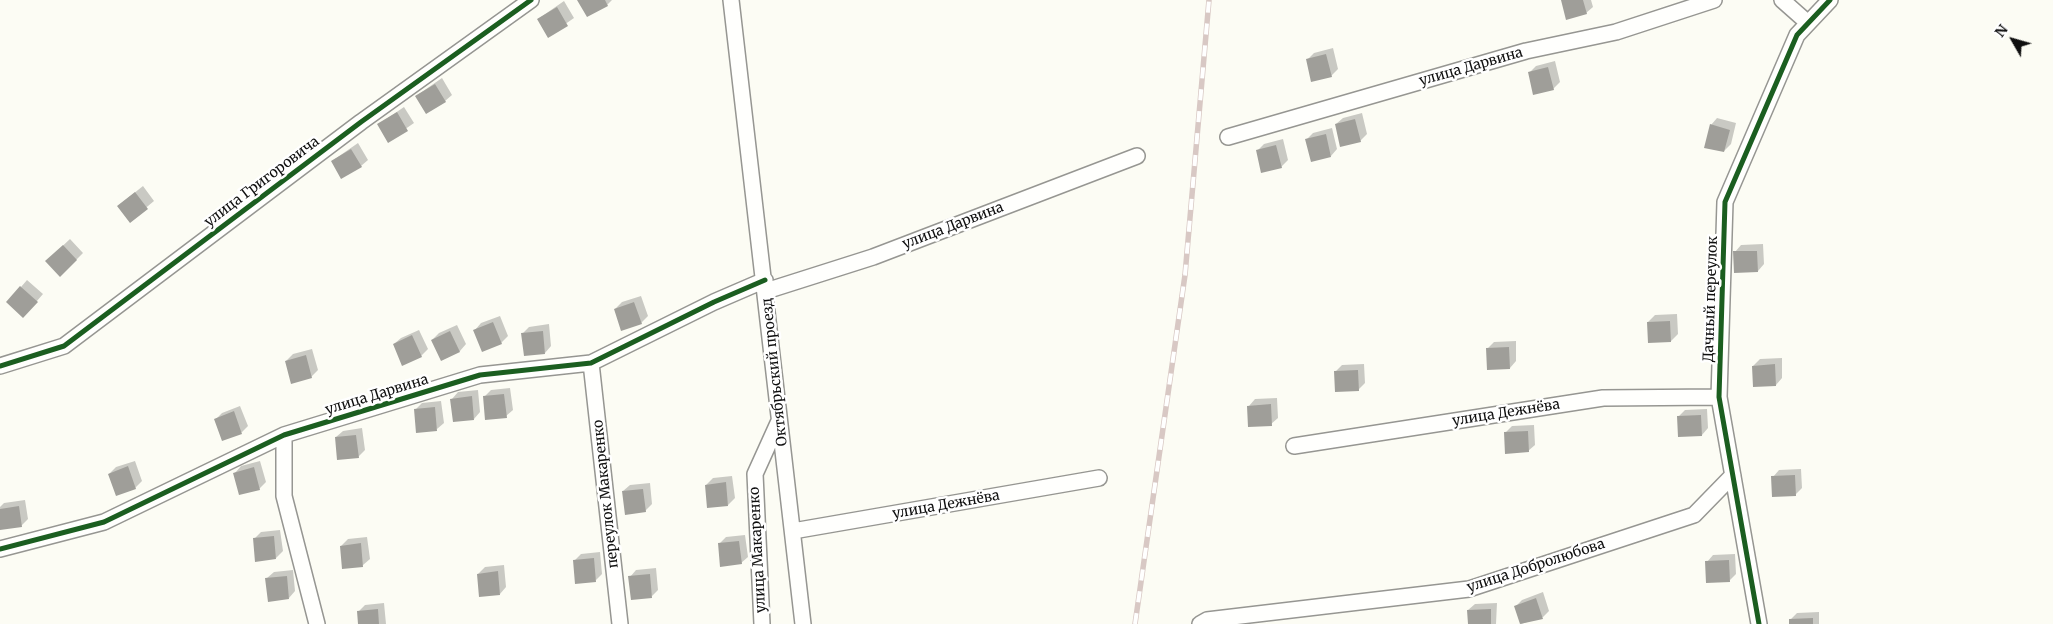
<!DOCTYPE html>
<html>
<head>
<meta charset="utf-8">
<style>
	body { margin:0 }
	#map { position:relative; width:2053px; height:624px; overflow:hidden; background:#fcfcf4; font-family:Merriweather,serif }
	canvas { display:block }
	.north { position:absolute; left:1988px; top:15px; width:50px; height:50px; -webkit-text-stroke:4px #fff; paint-order:stroke; rotate:308deg; font-size:14px; font-weight:700; line-height:20px; text-align:center; color:#0f0f0f }
	.north::after { content:''; display:block; margin:auto; width:18px; height:22px; background:#0f0f0f; clip-path:polygon(50% 0,100% 100%,50% 72%,0 100%) }
</style>
</head>
<body>
<div id="map">
<canvas width="2053" height="624"></canvas>
<div class="north">N</div>
</div>
<script>
const ctx = document.querySelector('canvas').getContext('2d');
ctx.lineJoin = 'round';
function paint(path, color) { ctx.fillStyle = color; ctx.fill(path, 'evenodd'); }
function strokePath(path, color, width, dash) { ctx.strokeStyle = color; ctx.lineWidth = width; ctx.lineCap = dash ? 'butt' : 'round'; ctx.setLineDash(dash || []); ctx.stroke(path); }
function write(font, color, halo, rows, align = 'center') {
  ctx.font = font + ' Merriweather,serif'; ctx.lineWidth = 5; ctx.setLineDash([]); ctx.textBaseline = 'middle'; ctx.strokeStyle = halo; ctx.fillStyle = color; for (const [text, x, y, turn = 0] of rows) {
    ctx.save(); ctx.translate(x, y); ctx.rotate((+turn || 0) * Math.PI / 180); ctx.textAlign = isNaN(turn) ? turn : align; if (halo) ctx.strokeText(text, 0, 0); ctx.fillText(text, 0, 0); ctx.restore();
  }
}
paint(new Path2D(`
	M579,0H612L607,5Z
	M1563,0H1591L1593,7L1586,13Z
	M564,1L574,18L548,36L538,19Z
	M1333,48L1338,69L1331,76L1307,60L1314,53Z
	M1555,61L1560,82L1553,89L1529,73L1536,66Z
	M442,78L452,95L445,101L416,96Z
	M404,107L414,123L388,141L379,124Z
	M1362,113L1367,134L1360,141L1336,124L1343,118Z
	M1717,118L1736,123L1731,144L1724,151L1711,125Z
	M1332,128L1337,149L1331,156L1306,140L1313,133Z
	M1283,139L1288,160L1281,167L1257,151L1264,144Z
	M358,143L368,160L361,166L332,161Z
	M143,186L154,201L130,221L118,206Z
	M70,239L83,253L76,260L54,254Z
	M1763,244L1764,264L1758,271L1735,252L1741,245Z
	M27,280L43,294L30,309L21,287Z
	M641,296L648,316L641,323L615,309L622,302Z
	M1677,314L1678,334L1671,341L1649,342L1648,322L1655,315Z
	M500,316L508,336L501,343L475,330L481,323Z
	M549,324L551,346L545,353L523,333L529,327Z
	M457,325L466,344L460,351L442,360L432,340L439,333Z
	M419,330L428,349L421,356L394,344L401,338Z
	M1516,341V361L1510,368L1487,349L1494,342Z
	M312,349L318,370L311,377L286,361L293,354Z
	M1782,358V378L1776,385L1753,366L1760,359Z
	M1364,364L1365,383L1358,390L1335,372L1342,365Z
	M510,388L513,410L506,416L484,397L491,390Z
	M478,390L480,412L474,419L452,399L458,392Z
	M1277,398L1278,418L1271,424L1249,406L1255,399Z
	M441,401L444,423L437,429L415,410L422,403Z
	M240,406L248,426L242,432L223,440L215,420L222,413Z
	M1707,409L1708,428L1702,435L1679,416L1685,410Z
	M1534,425L1535,445L1528,451L1505,433L1512,426Z
	M362,428L365,450L358,457L336,437L343,431Z
	M135,461L142,481L135,488L109,474L116,467Z
	M260,461L266,482L259,489L235,473L241,466Z
	M1801,469L1802,488L1795,495L1773,477L1779,470Z
	M732,476L735,498L728,505L706,485L713,478Z
	M650,483L652,504L645,511L623,491L630,485Z
	M25,500L28,519L21,526L0,529V507L4,503Z
	M280,530L283,551L276,558L254,539L261,532Z
	M745,535L748,557L741,563L719,544L726,537Z
	M367,537L370,559L363,565L343,568L341,546L348,539Z
	M600,552L602,574L596,580L574,561L581,554Z
	M1735,554L1736,574L1730,580L1707,562L1713,555Z
	M504,565L506,587L500,594L478,574L485,567Z
	M656,568L658,590L652,596L630,577L636,570Z
	M293,570L295,591L289,598L267,578L274,572Z
	M1543,592L1549,611L1543,617L1521,624L1515,607L1522,600Z
	M384,603L386,624H359L358,612L365,605Z
	M1497,603L1496,624H1469L1468,610L1475,604Z
	M1819,612V624H1790V620L1797,613Z`), '#0003');
paint(new Path2D(`
	M577,0H605L608,6L587,17Z
	M1561,0H1583L1587,14L1566,20Z
	M557,7L568,26L548,38L537,19Z
	M1326,54L1332,77L1311,82L1306,59Z
	M1548,67L1554,90L1533,95L1528,72Z
	M435,84L446,102L426,114L415,96Z
	M397,112L408,131L388,143L377,124Z
	M1355,119L1361,142L1340,147L1335,124Z
	M1710,124L1730,130L1724,152L1704,148Z
	M1326,134L1331,157L1311,162L1305,139Z
	M1276,145L1282,168L1261,173L1256,150Z
	M351,149L362,167L341,179L331,161Z
	M135,192L148,209L130,223L117,206Z
	M63,245L77,260L60,277L45,261Z
	M1733,251H1757L1758,272L1734,273Z
	M20,286L38,302L23,318L6,302Z
	M634,302L642,324L621,331L614,309Z
	M1670,321L1671,342L1648,343L1647,322Z
	M493,322L502,344L482,352L473,330Z
	M450,331L460,352L441,361L431,340Z
	M543,331L545,354L524,356L521,333Z
	M412,335L422,357L402,366L393,344Z
	M1509,347L1510,369L1487,370L1486,348Z
	M306,355L312,378L291,384L285,361Z
	M1775,364L1776,386L1753,387L1752,366Z
	M1358,370L1359,391L1335,392L1334,371Z
	M504,394L507,418L485,420L483,396Z
	M472,396L474,420L453,422L450,399Z
	M1271,404L1272,426L1248,427L1247,406Z
	M435,407L437,431L416,433L414,409Z
	M234,411L242,434L222,441L214,419Z
	M1701,415L1702,436L1678,437L1677,416Z
	M1528,431L1529,452L1505,454L1504,432Z
	M356,435L359,458L337,460L335,437Z
	M128,466L136,489L116,496L108,474Z
	M254,467L260,490L239,495L233,473Z
	M1795,475L1796,496L1772,497L1771,476Z
	M726,482L728,506L707,508L705,485Z
	M643,489L646,512L625,515L622,491Z
	M19,506L22,527L0,530V509Z
	M274,536L276,559L255,562L253,538Z
	M739,541L742,564L720,567L718,543Z
	M361,543L363,567L342,569L340,546Z
	M594,558L596,582L575,584L573,560Z
	M1729,560L1730,582L1706,583L1705,561Z
	M498,571L500,595L479,597L477,574Z
	M650,574L652,598L631,600L628,576Z
	M287,576L289,599L268,602L265,578Z
	M1536,598L1543,619L1520,624L1514,606Z
	M378,609L379,624H358L357,611Z
	M1491,609V624H1468L1467,610Z
	M1813,618V624H1789V619Z`), '#9f9e99');
const street = new Path2D(`
	M731,0L803,624
	M1782,0L1808,23
	M1228,137L1526,51L1616,32L1714,0
	M766,291L873,257L1137,156
	M591,363L620,624
	M0,366L64,346L361,122L531,0
	M284,435V496L317,624
	M1294,446L1603,398L1719,397
	M793,531L1099,478
	M0,549L104,522L284,435L480,375L591,363L714,302L765,280
	M762,624L755,474L779,421
	M1200,624L1207,620L1469,589L1694,515L1733,475
	M1759,624L1719,397L1725,202L1797,35L1830,0`);
strokePath(street, '#969692', 18);
strokePath(street, '#fffffd', 15);
const rail = new Path2D(`
	M1135,624L1185,275L1209,0`);
strokePath(rail, '#d8c8c4', 5.5);
strokePath(rail, '#fff', 4, [11]);
strokePath(new Path2D(`
	M0,366L64,346L361,122L531,0
	M0,549L104,522L284,435L480,375L591,363L714,302L765,280
	M1759,624L1719,397L1725,202L1797,35L1830,0`), '#1b5e20', 5);
write('14px', '#0f0f0f', '#fff', [
	["улица Дарвина",1471,67,-16],
	["улица Григоровича",262,182,-37],
	["улица Дарвина",953,226,-21],
	["Дачный переулок",1711,299,-88],
	["Октябрьский проезд",775,372,-96],
	["улица Дарвина",377,395,-17],
	["улица Дежнёва",1506,413,-9],
	["переулок Макаренко",606,494,-96],
	["улица Дежнёва",946,505,-10],
	["улица Макаренко",758,550,-93],
	["улица Добролюбова",1536,566,-18]
]);
</script>
</body>
</html>
